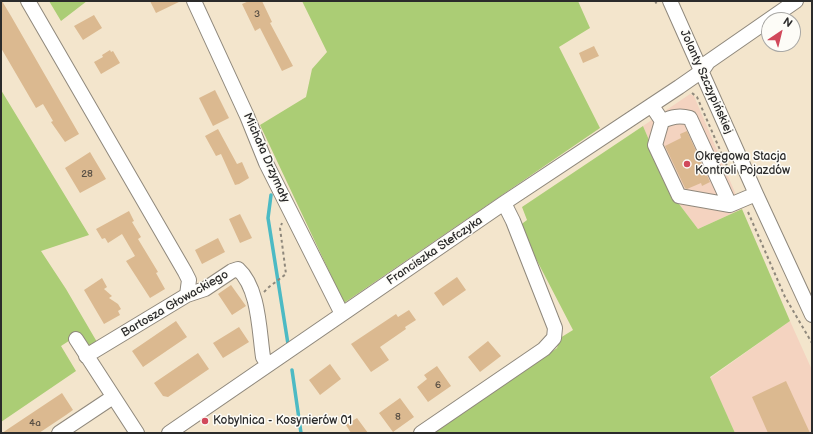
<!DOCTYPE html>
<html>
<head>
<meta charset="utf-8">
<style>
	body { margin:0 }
	#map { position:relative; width:813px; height:434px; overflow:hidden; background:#f3e5cc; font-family:"Balsamiq Sans",sans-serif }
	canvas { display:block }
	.frame { position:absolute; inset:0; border:2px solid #2b2b2b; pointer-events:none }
	.north { position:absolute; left:761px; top:12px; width:40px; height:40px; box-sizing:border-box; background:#fdfcf7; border:1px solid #a9a8a5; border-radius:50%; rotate:35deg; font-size:11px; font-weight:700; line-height:16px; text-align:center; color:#2b2b2b }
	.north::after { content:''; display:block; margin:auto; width:14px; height:18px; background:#d1495b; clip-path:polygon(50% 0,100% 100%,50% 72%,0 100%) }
</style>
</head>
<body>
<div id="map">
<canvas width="813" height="434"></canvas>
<div class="frame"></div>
<div class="north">N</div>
</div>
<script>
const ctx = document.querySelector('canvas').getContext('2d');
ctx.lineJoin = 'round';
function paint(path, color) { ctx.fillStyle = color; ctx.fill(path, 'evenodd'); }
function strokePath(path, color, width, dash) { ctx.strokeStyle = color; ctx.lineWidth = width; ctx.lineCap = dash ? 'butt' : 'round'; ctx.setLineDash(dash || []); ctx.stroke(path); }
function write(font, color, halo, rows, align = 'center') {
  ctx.font = font + ' "Balsamiq Sans",sans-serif'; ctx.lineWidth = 3; ctx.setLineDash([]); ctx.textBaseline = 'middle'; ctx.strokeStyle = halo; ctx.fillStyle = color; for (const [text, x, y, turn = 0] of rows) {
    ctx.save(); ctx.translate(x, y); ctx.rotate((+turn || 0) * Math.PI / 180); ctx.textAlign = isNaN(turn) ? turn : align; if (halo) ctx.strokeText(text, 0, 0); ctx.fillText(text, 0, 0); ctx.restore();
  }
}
paint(new Path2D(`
	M690,94L694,96L742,209L698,229L673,196L643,126Z
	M790,321L812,370V433H735L710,378Z`), '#f4d3c0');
paint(new Path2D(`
	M49,1H87L61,21Z
	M302,1H578L590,28L559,47L600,128L344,303L260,125L306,97L312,69L327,52Z
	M1,90L89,235L41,251L66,289L97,342C89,349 83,342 78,335L61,346L76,371L1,422Z
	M643,126L673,196L698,229L742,209L790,321L710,377L735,433H433L557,348L560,338L573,330L519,226L527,220L522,207Z`), '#abcd75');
strokePath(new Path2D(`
	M271,195L268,218L288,344
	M292,370L301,433`), '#4cbac4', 3.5);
paint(new Path2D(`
	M1,1H2L11,16L79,134L65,142L51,122L53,121L43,104L36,108L1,48Z
	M150,1H181L156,13Z
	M249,1H262L272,22L270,23L293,66L282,71L260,28L255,31L242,4Z
	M94,15L102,28L83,40L74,26Z
	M594,46L599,56L583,63L579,53Z
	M110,50L111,52L113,51L120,63L101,74L94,62L103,57L102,55Z
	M215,90L229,118L213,126L199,98Z
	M218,129L237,164L242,162L249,178L239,184L235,185L221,154L216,156L205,136Z
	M687,131L710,182L702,186L701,183L687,189L685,188L665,146L681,138L680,134Z
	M90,152L106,179L80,193L65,168Z
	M129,211L134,221L132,222L141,237L138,239L158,272L156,273L165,289L150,298L126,261L135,256L122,234L108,243L105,238L102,239L96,229Z
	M240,214L252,238L240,243L229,219Z
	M218,238L225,252L202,264L195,250Z
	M457,277L466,290L443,306L434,293Z
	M102,278L107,287L104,289L112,296L109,298L118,304L121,309L118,311L120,315L104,324L84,290Z
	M231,285L246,306L232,315L218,294Z
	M409,310L416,320L405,327L406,329L380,347L389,360L371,372L351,344L396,314L398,317Z
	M176,321L187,337L143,367L132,351Z
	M239,327L249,342L223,358L213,343Z
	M488,341L501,356L480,372L468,357Z
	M198,353L209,369L168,397L163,396L154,383Z
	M330,364L341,379L320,395L309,380Z
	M437,366L451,386L428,402L417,387L427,379L424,375Z
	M786,381L810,433H768L752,397Z
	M62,393L73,410L66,415L39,433H2Z
	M400,398L414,417L393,432L379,413Z
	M357,418L368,433H351L346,425Z`), '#dbb990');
const minor = new Path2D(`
	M28,1L185,272L189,280L187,295
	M194,1L247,116L266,163L342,314
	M670,1L756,194L812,315
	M652,106L662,121C672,117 679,115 690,118L730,205L756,194
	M662,121L655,145L679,196L730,205
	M76,339L137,433
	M86,356L187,295L205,289L232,271L238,269C259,288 259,330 263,357L268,365
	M59,433L113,397
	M169,433L504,203L679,87L702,71L708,62L796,1
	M421,433L544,349L554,338L555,328L513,221L504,203`);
strokePath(minor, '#8f887c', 16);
strokePath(new Path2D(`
	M655,1L658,6
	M692,93L697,97L727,166
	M748,212L785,297L812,343
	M264,292L269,287L286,274L280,228L282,223`), '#8f887c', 2, [3, 3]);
strokePath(minor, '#fff', 14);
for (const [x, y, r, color] of [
	[687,164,4,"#d1495b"],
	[205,421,4,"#d1495b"]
]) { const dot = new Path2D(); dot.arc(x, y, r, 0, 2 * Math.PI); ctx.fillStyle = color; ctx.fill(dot); strokePath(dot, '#fdfcf7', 1.5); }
write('10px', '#574e44', null, [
	["3",257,14],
	["28",87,174],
	["6",438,385],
	["8",398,417],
	["4a",35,423]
]);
write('12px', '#2b2b2b', '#fdfcf7', [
	["Jolanty Szczypińskiej",706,82,66],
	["Michała Drzymały",266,158,66],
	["Franciszka Stefczyka",435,251,-34],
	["Bartosza Głowackiego",175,304,-30]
]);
write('12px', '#2b2b2b', '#fdfcf7', [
	["Okręgowa Stacja",695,157],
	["Kontroli Pojazdów",695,171],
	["Kobylnica - Kosynierów 01",213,421]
], 'left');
</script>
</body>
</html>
